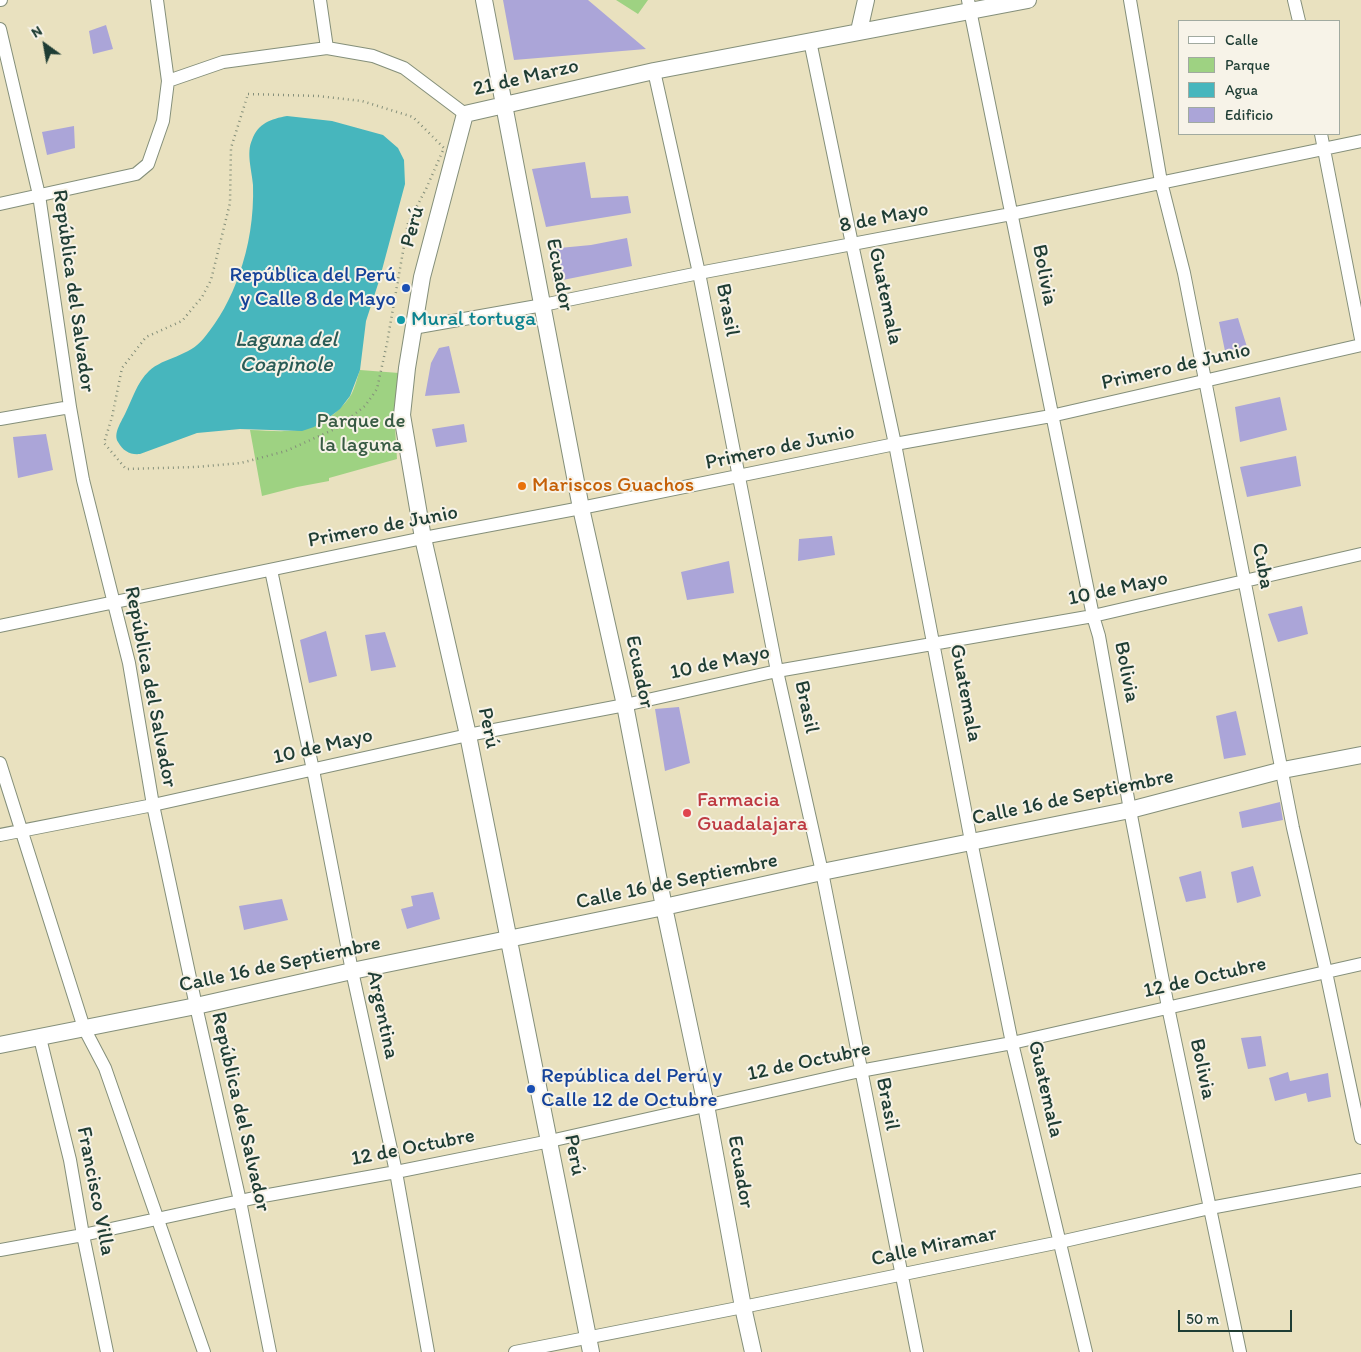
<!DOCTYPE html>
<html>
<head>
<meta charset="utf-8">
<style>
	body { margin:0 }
	#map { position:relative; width:1361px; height:1352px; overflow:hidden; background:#e9e1bf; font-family:Itim,sans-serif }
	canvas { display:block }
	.legend { position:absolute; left:1178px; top:20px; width:162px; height:115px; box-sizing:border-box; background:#f7f3e8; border:1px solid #a1aaa0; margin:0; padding:6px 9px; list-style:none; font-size:15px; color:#1f3d34 }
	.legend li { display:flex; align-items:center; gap:10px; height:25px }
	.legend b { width:25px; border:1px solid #a1aaa0 }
	.north { position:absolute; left:20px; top:20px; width:50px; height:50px; -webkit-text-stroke:4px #f7f3e8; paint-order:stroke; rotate:328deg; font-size:14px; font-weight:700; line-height:20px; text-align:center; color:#1f3d34 }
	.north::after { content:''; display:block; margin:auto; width:18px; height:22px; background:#1f3d34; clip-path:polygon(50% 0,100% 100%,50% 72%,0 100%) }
	.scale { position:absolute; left:1178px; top:1310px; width:114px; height:22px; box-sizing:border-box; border:2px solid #1f3d34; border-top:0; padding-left:6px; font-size:15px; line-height:18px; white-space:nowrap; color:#1f3d34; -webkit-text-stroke:4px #f7f3e8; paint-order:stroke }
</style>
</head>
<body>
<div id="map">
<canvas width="1361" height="1352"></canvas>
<ul class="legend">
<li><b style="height:6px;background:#fff"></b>Calle</li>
<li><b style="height:14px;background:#9ed282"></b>Parque</li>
<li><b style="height:14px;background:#47b6bd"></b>Agua</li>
<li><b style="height:14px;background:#aba5d8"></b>Edificio</li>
</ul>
<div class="north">N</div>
<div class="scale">50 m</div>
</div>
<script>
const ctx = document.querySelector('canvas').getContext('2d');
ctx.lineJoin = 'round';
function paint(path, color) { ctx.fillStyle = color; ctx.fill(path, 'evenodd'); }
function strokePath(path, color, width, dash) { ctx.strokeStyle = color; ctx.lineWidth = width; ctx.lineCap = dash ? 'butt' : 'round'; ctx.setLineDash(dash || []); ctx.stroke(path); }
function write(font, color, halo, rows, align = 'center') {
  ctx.font = font + ' Itim,sans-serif'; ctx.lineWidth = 4; ctx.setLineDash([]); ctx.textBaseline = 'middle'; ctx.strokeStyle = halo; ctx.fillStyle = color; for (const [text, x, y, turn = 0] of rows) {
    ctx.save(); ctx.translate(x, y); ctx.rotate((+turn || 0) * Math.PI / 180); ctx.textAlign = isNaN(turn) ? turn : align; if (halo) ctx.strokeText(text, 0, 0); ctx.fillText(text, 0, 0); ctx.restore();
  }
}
paint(new Path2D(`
	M616,0H648L638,14Z
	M360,370L399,373L394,411L397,459L329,478V481L297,487L262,496L250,430C282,431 308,436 335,413C340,408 347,402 351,395C355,388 357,378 360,370Z`), '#9ed282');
paint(new Path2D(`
	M287,116L332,121L383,135L398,148L404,160L405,184L379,281L366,321L360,370L350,396L340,409L327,419L314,427L302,431L240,429L197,433L140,454C130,455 123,451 118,442C113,434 121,422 125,414C132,400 137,382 149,371C164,357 189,357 204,338C219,320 231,298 239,275C249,247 254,216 253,185C252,171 246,153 252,140C258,123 271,119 287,116Z`), '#47b6bd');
paint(new Path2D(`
	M503,0H588L646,49L514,60Z
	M106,25L113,49L93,54L89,31Z
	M74,126L75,148L47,155L42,132Z
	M585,162L591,198L628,196L631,213L546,227L532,169Z
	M627,238L632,266L553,282L549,249L591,245Z
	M1238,318L1247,347L1225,351L1219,322Z
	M449,346L460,393L425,396L431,363L439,348Z
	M1280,397L1287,430L1240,442L1235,407Z
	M464,424L467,442L436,447L432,429Z
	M46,434L53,470L18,478L13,437Z
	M1296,456L1301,486L1247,497L1240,467Z
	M832,536L835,555L798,561L799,539Z
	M729,561L734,593L687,600L681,572Z
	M1302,606L1308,634L1278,642L1268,614Z
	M326,631L337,676L309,683L300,640Z
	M385,632L396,667L371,671L365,635Z
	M679,707L690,763L665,771L655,709Z
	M1236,711L1246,755L1224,759L1216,716Z
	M1280,802L1283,820L1242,828L1239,812Z
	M1253,866L1261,896L1237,903L1231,872Z
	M1201,871L1206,898L1186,902L1179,877Z
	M433,892L440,919L407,929L401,909L413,906L411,896Z
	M282,899L288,920L244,930L239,906Z
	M1261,1036L1266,1066L1248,1069L1241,1038Z
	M1288,1072L1290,1081L1328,1073L1331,1097L1308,1102L1306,1093L1275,1101L1269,1078Z`), '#aba5d8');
const minor = new Path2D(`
	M0,0H1
	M320,0L327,48
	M968,0L1093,616L1099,636L1130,810L1168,1007L1240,1352
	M1130,0L1161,182L1184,273L1293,828L1326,972L1361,1138
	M1294,0L1299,21
	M0,29L39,195L70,407L83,480L129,663L153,805L196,1006L240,1201L270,1352
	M810,41L852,244L895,444L971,841L1012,1043L1086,1352
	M654,71L699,273L777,671L822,872L917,1352
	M168,81L223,62L327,48L373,56L404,68L465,114
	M1321,134L1361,339
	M0,204L136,174L148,164L163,121L168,81L157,0
	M413,328L543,305L699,273L1011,214L1361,141
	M0,419L70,407
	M271,570L313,770L352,971L396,1172L428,1352
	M0,626L423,538L581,508L895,444L1051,416L1361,345
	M0,763L84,1028L105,1068L204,1352
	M0,835L153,805L468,735L625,705L777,671L1093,616L1361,554
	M40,1038L70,1160L83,1235L107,1352
	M0,1250L83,1235L263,1196L396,1172L550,1141L860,1071L1012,1043L1361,964
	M515,1352L743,1307L1060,1242L1210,1208L1361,1180`);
const tertiary = new Path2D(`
	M484,0L581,508L625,705L664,907L706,1105L743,1307L753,1352
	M859,31L866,0
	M0,1045L196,1006L352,971L664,907L822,872L1130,810L1283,770L1361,755
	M591,1352L468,735L423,538L402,415L407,368L422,277L465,114L654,71L1028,0`);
strokePath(minor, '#848f7a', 14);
strokePath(tertiary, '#848f7a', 18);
strokePath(new Path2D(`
	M248,94L318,96L362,101L413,117L444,148L426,189L408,223L387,343L377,389L365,406L337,428L286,451L241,463L196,467L126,469L104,443L112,417L122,368L146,337L182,321L202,297L211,280L230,203L231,148Z`), '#848f7a', 2.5, [1, 4]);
strokePath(minor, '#fff', 12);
strokePath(tertiary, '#fff', 16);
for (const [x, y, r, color] of [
	[406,288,5,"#1a4fb4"],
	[401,320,5,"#0f9aa8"],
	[522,486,5,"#e8710a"],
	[687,813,5,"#e0444e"],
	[531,1089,5,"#1a4fb4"]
]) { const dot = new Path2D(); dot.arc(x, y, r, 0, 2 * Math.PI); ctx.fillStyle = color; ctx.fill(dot); strokePath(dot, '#f7f3e8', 2); }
write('21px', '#1f3d34', '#f7f3e8', [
	["21 de Marzo",526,78,-13],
	["8 de Mayo",884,218,-11],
	["Perú",413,227,-75],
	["Ecuador",559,275,79],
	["Bolivia",1044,275,79],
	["República del Salvador",73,291,82],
	["Guatemala",885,296,78],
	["Brasil",727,310,79],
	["Primero de Junio",1176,367,-13],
	["Primero de Junio",780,448,-12],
	["Primero de Junio",383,527,-11],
	["Cuba",1262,566,79],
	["10 de Mayo",1118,589,-12],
	["10 de Mayo",720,663,-12],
	["Ecuador",639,672,78],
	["Bolivia",1126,672,79],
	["República del Salvador",150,687,79],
	["Guatemala",965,693,79],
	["Brasil",806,707,78],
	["Perú",488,728,78],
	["10 de Mayo",323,747,-13],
	["Calle 16 de Septiembre",1073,798,-12],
	["Calle 16 de Septiembre",677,882,-12],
	["Calle 16 de Septiembre",280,965,-12],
	["12 de Octubre",1205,978,-13],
	["Argentina",382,1015,78],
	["12 de Octubre",809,1062,-12],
	["Bolivia",1202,1069,78],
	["Guatemala",1045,1089,77],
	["Brasil",887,1104,79],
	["República del Salvador",240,1112,77],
	["12 de Octubre",413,1148,-11],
	["Perú",574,1155,79],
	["Ecuador",740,1172,80],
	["Francisco Villa",95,1191,79],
	["Calle Miramar",934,1247,-12]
]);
write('21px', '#164399', '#f7f3e8', [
	["República del Perú",396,276],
	["y Calle 8 de Mayo",396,300],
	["República del Perú y",541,1077,"left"],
	["Calle 12 de Octubre",541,1101,"left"]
], 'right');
write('21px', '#0d838f', '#f7f3e8', [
	["Mural tortuga",411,320]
], 'left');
write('21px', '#385b44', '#f7f3e8', [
	["Parque de",361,422],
	["la laguna",361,446]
]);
write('21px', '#c56008', '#f7f3e8', [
	["Mariscos Guachos",532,486]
], 'left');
write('21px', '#be3a42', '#f7f3e8', [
	["Farmacia",697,801],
	["Guadalajara",697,825]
], 'left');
write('italic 22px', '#295b56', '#f7f3e8', [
	["Laguna del",286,340],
	["Coapinole",286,365]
]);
</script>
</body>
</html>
